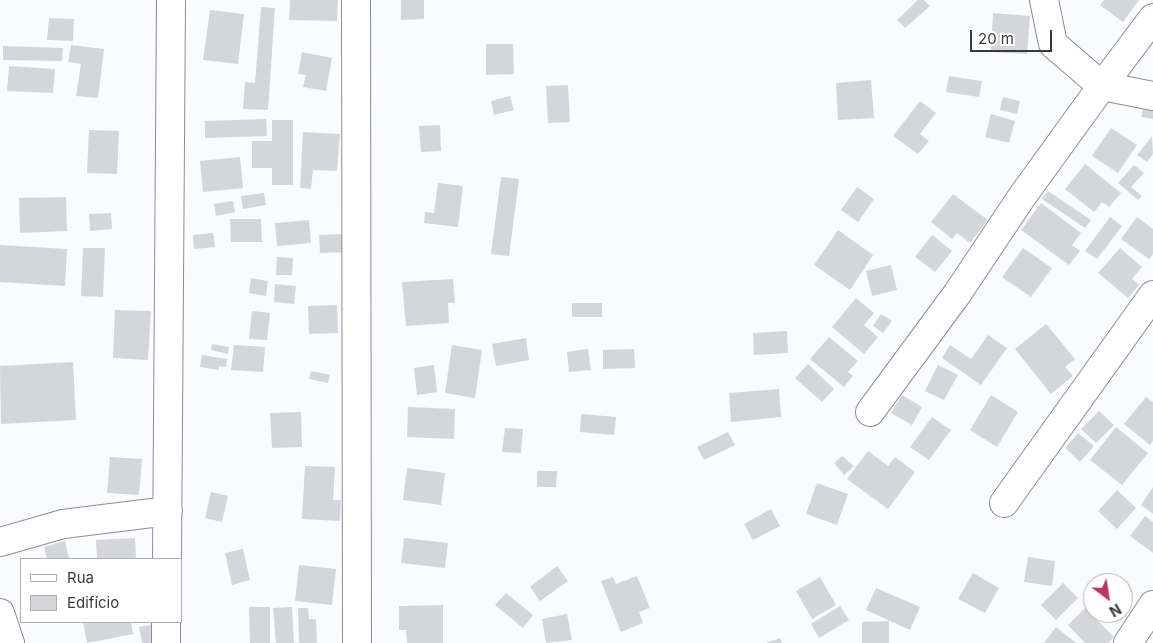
<!DOCTYPE html>
<html>
<head>
<meta charset="utf-8">
<style>
	body { margin:0 }
	#map { position:relative; width:1153px; height:643px; overflow:hidden; background:#fafbfe; font-family:Inter,sans-serif }
	canvas { display:block }
	.legend { position:absolute; left:20px; top:558px; width:162px; height:65px; box-sizing:border-box; background:#fff; border:1px solid #b0b0b1; margin:0; padding:6px 9px; list-style:none; font-size:15px; color:#3a3a3c }
	.legend li { display:flex; align-items:center; gap:10px; height:25px }
	.legend b { width:25px; border:1px solid #b0b0b1 }
	.north { position:absolute; left:1083px; top:573px; width:50px; height:50px; box-sizing:border-box; background:#fff; border:1px solid #b0b0b1; border-radius:50%; rotate:149deg; font-size:14px; font-weight:700; line-height:20px; text-align:center; color:#3a3a3c }
	.north::after { content:''; display:block; margin:auto; width:18px; height:22px; background:#c03262; clip-path:polygon(50% 0,100% 100%,50% 72%,0 100%) }
	.scale { position:absolute; left:970px; top:30px; width:82px; height:22px; box-sizing:border-box; border:2px solid #3a3a3c; border-top:0; padding-left:6px; font-size:15px; line-height:18px; white-space:nowrap; color:#3a3a3c; -webkit-text-stroke:4px #fff; paint-order:stroke }
</style>
</head>
<body>
<div id="map">
<canvas width="1153" height="643"></canvas>
<ul class="legend">
<li><b style="height:6px;background:#fff"></b>Rua</li>
<li><b style="height:14px;background:#d5d6da"></b>Edifício</li>
</ul>
<div class="north">N</div>
<div class="scale">20 m</div>
</div>
<script>
const ctx = document.querySelector('canvas').getContext('2d');
ctx.lineJoin = 'round';
function paint(path, color) { ctx.fillStyle = color; ctx.fill(path, 'evenodd'); }
function strokePath(path, color, width, dash) { ctx.strokeStyle = color; ctx.lineWidth = width; ctx.lineCap = dash ? 'butt' : 'round'; ctx.setLineDash(dash || []); ctx.stroke(path); }
paint(new Path2D(`
	M290,0H338L337,21L289,20Z
	M401,0H424V19L401,20Z
	M918,0H924L930,6L905,28L897,20Z
	M1104,0H1139L1123,22L1100,5Z
	M261,7L275,8L268,110L243,109L245,82L255,83Z
	M210,10L244,14L238,64L203,60Z
	M993,13L1030,16L1027,54L991,52Z
	M49,18L74,19L73,41L47,40Z
	M486,44H513L514,74L486,75Z
	M71,45L104,49L98,98L76,96L81,64L68,62Z
	M3,46L63,48L62,61L3,60Z
	M302,52L332,58L326,91L303,87L306,75L298,74Z
	M9,66L55,69L53,93L7,91Z
	M949,76L982,81L979,97L946,92Z
	M871,80L874,118L838,120L836,83Z
	M568,85L570,122L548,123L546,86Z
	M510,96L514,110L494,115L491,101Z
	M1003,97L1020,101L1017,114L1000,110Z
	M1145,100L1153,102V119L1141,117Z
	M920,101L936,113L920,134L929,141L918,154L893,136Z
	M991,114L1015,121L1009,143L985,137Z
	M266,119L267,136L205,138V121Z
	M272,120H293V185H272V168H252V141H272Z
	M440,125L441,151L421,152L419,126Z
	M1111,128L1137,145L1118,173L1092,156Z
	M89,130L119,131L117,174L87,173Z
	M303,132L340,134L337,171L313,170L311,189L300,188Z
	M1152,136L1153,154L1147,162L1137,155Z
	M240,157L243,188L203,192L200,161Z
	M1085,164L1121,193L1109,207L1102,202L1094,212L1065,189Z
	M1134,165L1144,173L1131,187L1142,196L1138,200L1118,183Z
	M501,177L519,179L509,256L491,254Z
	M438,183L463,186L458,227L424,223L425,212L434,213Z
	M857,187L874,199L858,222L841,210Z
	M1048,191L1091,220L1085,228L1042,199Z
	M264,193L266,205L243,209L241,196Z
	M953,194L988,220L970,243L957,233L952,239L931,222Z
	M66,197L67,231L20,233L19,198Z
	M233,201L235,212L216,216L214,204Z
	M1041,203L1081,233L1072,245L1080,251L1069,265L1021,230Z
	M111,213L112,229L90,231L89,214Z
	M1110,217L1122,226L1097,259L1085,251Z
	M1137,217L1153,229V254L1149,259L1121,239Z
	M230,219H261L262,242H231Z
	M309,220L311,243L277,246L275,223Z
	M838,230L873,255L850,290L814,265Z
	M213,233L215,247L194,249L193,235Z
	M345,234L346,252L320,253L319,235Z
	M932,235L952,251L935,272L915,257Z
	M0,245L67,249L65,286L0,282Z
	M83,248H105L103,297L81,296Z
	M1023,248L1052,268L1031,297L1002,277Z
	M1120,248L1142,267L1132,279L1139,285L1128,298L1098,273Z
	M277,257L293,258L292,275H276Z
	M891,265L897,290L872,296L866,271Z
	M251,278L268,281L266,296L249,293Z
	M453,279L455,303H448L449,323L406,326L402,282Z
	M275,284L296,286L294,304L274,302Z
	M856,298L874,313L864,325L878,337L864,354L832,327Z
	M572,303H602V317H572Z
	M337,305L338,333L309,334L308,306Z
	M115,310L151,311L148,360L113,358Z
	M252,311L270,313L267,340L249,339Z
	M881,314L892,321L883,333L873,326Z
	M1046,324L1075,359L1065,367L1073,376L1051,394L1015,349Z
	M787,331L788,353L754,355L753,333Z
	M988,335L1007,348L981,385L942,358L950,345L971,359Z
	M829,337L858,361L848,372L853,376L844,387L810,359Z
	M526,338L529,360L496,366L492,344Z
	M212,344L229,347L228,354L211,350Z
	M234,345L265,347L263,372L231,370Z
	M452,345L482,350L475,398L445,393Z
	M588,349L591,370L569,372L567,352Z
	M634,349L635,368L603,369V350Z
	M202,355L227,359L226,367L219,366V370L200,367Z
	M73,362L76,420L1,424L0,366Z
	M808,364L834,389L822,402L795,378Z
	M434,365L437,392L417,395L414,368Z
	M938,365L958,375L944,400L925,391Z
	M311,371L330,375L328,383L309,379Z
	M779,389L781,417L731,422L729,393Z
	M902,395L922,407L912,425L891,413Z
	M991,395L1018,412L997,447L970,430Z
	M1146,397L1153,402V441L1150,445L1124,424Z
	M408,407L455,409L454,439L407,437Z
	M1099,411L1114,425L1096,443L1081,429Z
	M301,412L302,447L272,448L270,413Z
	M581,414L616,417L614,435L580,432Z
	M932,417L951,430L929,460L910,447Z
	M1116,427L1148,453L1122,485L1090,460Z
	M505,428L523,429L521,453L502,452Z
	M728,432L735,445L704,460L697,447Z
	M1078,433L1094,446L1080,462L1065,448Z
	M868,451L888,466L895,457L915,472L888,509L847,479Z
	M842,456L854,466L844,475L834,463Z
	M110,457L142,459L139,495L107,493Z
	M305,466L335,467L333,500H341L340,521L302,519Z
	M407,468L445,473L441,505L403,500Z
	M537,471H557L556,487H537Z
	M817,483L848,494L837,525L806,514Z
	M1153,487V514L1141,505Z
	M1117,490L1136,508L1117,529L1098,511Z
	M211,492L228,496L222,522L205,518Z
	M771,509L780,526L753,540L744,524Z
	M1145,516L1153,522V553L1130,536Z
	M135,538L136,559H97L96,540Z
	M404,538L448,543L445,568L401,563Z
	M65,541L69,559H47L44,547Z
	M243,549L250,580L232,585L225,553Z
	M1028,557L1055,561L1052,586L1024,582Z
	M299,565L336,569L332,605L295,601Z
	M557,566L568,581L540,601L530,587Z
	M973,573L999,588L985,613L958,599Z
	M637,576L650,608L639,612L643,623L621,632L601,581L613,577L616,584Z
	M820,577L836,605L812,619L796,591Z
	M1063,583L1078,598L1056,620L1041,605Z
	M876,588L920,607L910,630L866,610Z
	M506,593L533,615L523,628L495,605Z
	M443,605V643H407L406,630H399V606Z
	M840,606L849,620L819,638L811,624Z
	M249,607H270V643H250Z
	M292,607L294,643H276L273,608Z
	M298,608H308L309,619H316L317,643H299Z
	M1085,608L1114,637L1108,643H1085L1068,625Z
	M567,614L572,640L546,643L542,619Z
	M889,621V643H862V622Z
	M83,622H131L133,634L87,643Z
	M155,624L159,643H142L139,627Z
	M1056,627L1076,643H1044Z
	M780,638L782,643H766Z`), '#d5d6da');
const minor = new Path2D(`
	M356,0L357,643
	M1153,18L1102,86L1153,96
	M870,412L957,294L1021,198L1102,86L1053,44L1044,0
	M1004,503L1153,295
	M0,542L63,524L168,511
	M167,559L171,0
	M0,613L10,643
	M166,643V622
	M1128,643L1153,605`);
strokePath(minor, '#8c8d90', 30);
strokePath(minor, '#fff', 28);
</script>
</body>
</html>
